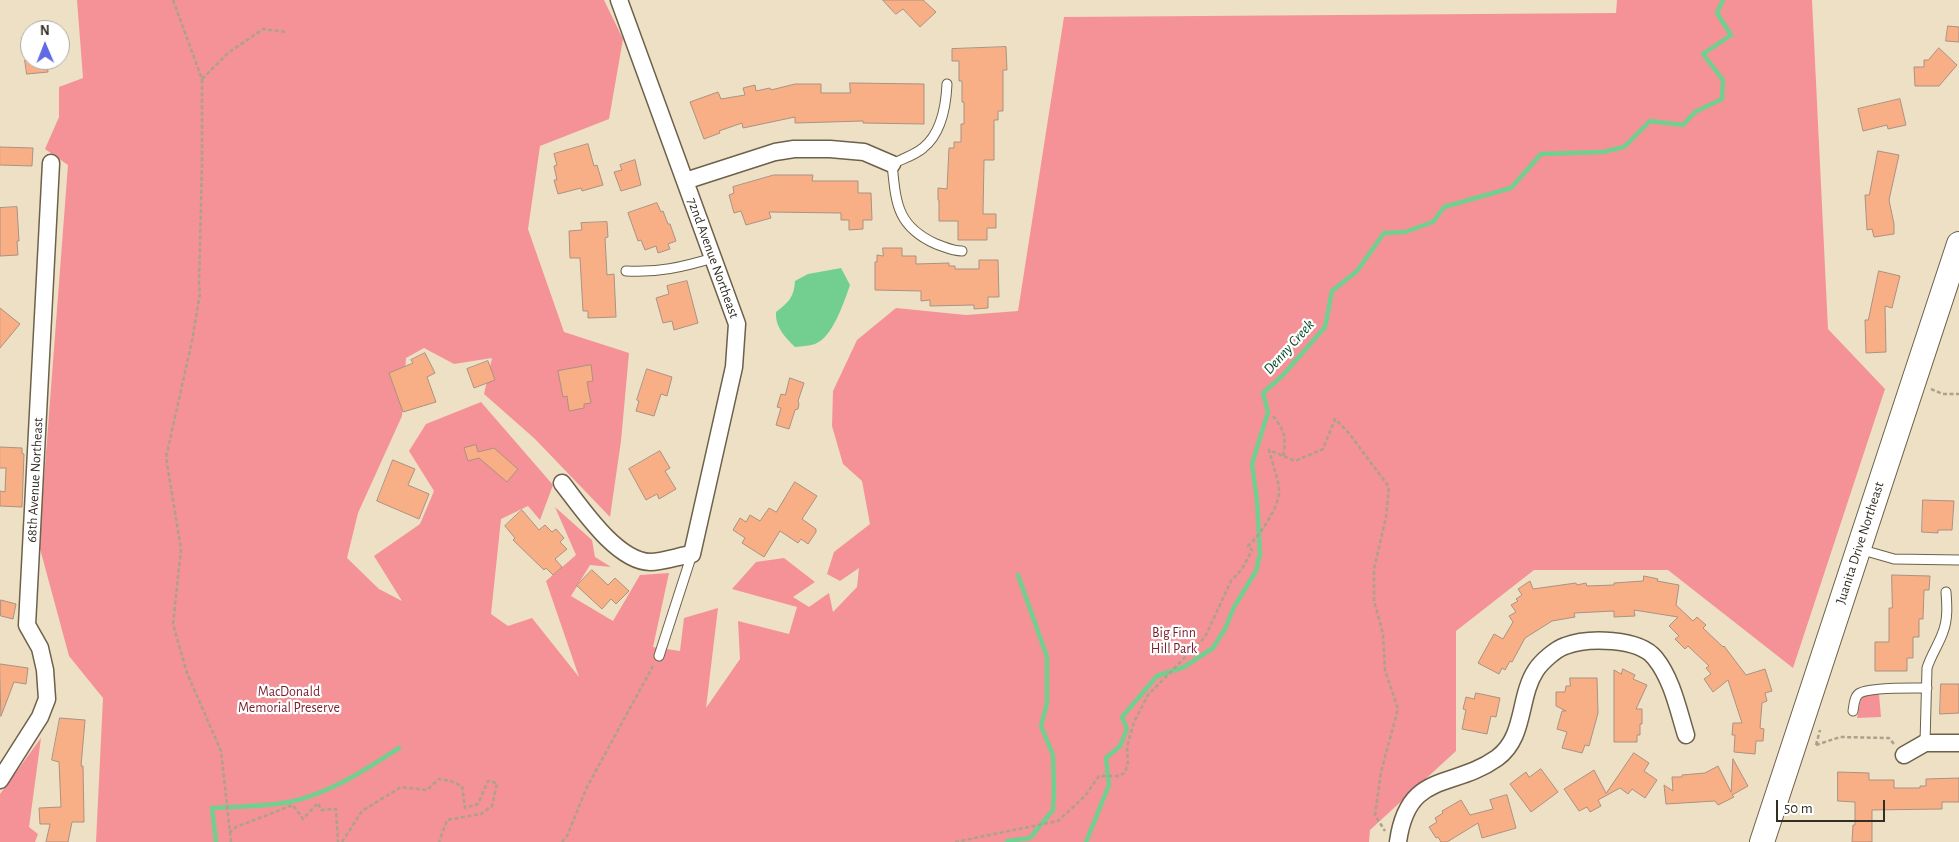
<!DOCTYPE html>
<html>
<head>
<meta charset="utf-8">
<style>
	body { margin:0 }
	#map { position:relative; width:1959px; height:842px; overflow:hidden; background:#ede0c5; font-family:"Alegreya Sans",sans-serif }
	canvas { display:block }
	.north { position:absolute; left:20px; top:20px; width:50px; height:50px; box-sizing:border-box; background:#fff; border:1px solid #adaba7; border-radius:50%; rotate:359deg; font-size:14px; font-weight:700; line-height:20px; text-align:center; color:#332e24 }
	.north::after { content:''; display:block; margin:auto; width:18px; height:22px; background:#606ae2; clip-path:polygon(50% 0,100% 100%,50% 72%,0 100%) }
	.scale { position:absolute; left:1776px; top:800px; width:109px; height:22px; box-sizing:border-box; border:2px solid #332e24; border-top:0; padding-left:6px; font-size:15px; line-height:18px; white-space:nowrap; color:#332e24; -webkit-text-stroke:4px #fff; paint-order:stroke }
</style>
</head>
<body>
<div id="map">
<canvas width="1959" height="842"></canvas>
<div class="north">N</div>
<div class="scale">50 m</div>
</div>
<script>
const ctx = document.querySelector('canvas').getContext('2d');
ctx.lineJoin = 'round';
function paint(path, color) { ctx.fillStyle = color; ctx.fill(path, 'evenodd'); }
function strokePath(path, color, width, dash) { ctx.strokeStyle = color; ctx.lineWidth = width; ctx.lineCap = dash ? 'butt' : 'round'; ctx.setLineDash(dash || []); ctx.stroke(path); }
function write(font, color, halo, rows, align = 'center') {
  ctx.font = font + ' "Alegreya Sans",sans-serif'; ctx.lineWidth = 4.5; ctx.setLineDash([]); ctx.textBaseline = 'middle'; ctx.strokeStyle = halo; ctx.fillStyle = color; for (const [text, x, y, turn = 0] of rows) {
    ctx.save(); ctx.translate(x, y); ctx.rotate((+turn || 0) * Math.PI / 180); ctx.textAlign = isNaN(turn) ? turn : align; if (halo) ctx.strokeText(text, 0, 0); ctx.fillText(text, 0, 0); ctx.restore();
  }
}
paint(new Path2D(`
	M77,0H604L623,39L609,119L540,146L528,229L564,332L629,353L621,441L610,517L535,439L484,394L492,358L454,364L424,348L406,358L402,416L358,513L347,558L379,589L402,601L374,556L420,524L434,491L409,451L426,424L481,402L553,485L540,520L528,506L501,519L491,614L508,626L532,618L579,677L546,581L576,555L555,507L592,540L595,557L611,567L590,565L571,596L613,621L640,575L669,573L653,647L680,651L684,618L718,608L706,708L740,659L738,621L789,634L797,607L732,589L756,562L784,558L815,582L793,597L809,607L829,593L833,612L857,587L859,568L840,581L827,574L834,552L870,524L862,481L843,464L832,426L833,391L857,340L896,308L966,315L1018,311L1064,17L1616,13L1617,0H1812L1828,329L1885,389L1793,668L1668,570H1534L1456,631V751L1370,830L1369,842H96L103,698L69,656L39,545L68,165L45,149L59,117V87L83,78Z
	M1879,694L1881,717L1857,718L1861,699L1865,696Z
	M41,738L29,827L38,834L35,842H0V794Z`), '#f59297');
paint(new Path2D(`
	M841,268L850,285C844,302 833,337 815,344C809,346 801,346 795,347C785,337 775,327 776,312C789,302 794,297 795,281L808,274Z`), '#73cf8f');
strokePath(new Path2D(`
	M1007,841L1030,838L1053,810L1054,790L1053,755L1041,726L1047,703V657L1018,575
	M216,842L212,808C236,806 265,807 289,802C329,794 365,770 399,748
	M1086,842L1109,785L1106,758L1120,746L1127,729L1122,717L1157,676L1184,667L1213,648L1225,629L1234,607L1256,571L1260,554L1257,500L1252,464L1268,412L1263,393L1283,375L1325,327L1332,291L1357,271L1384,233L1405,232L1433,222L1444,207L1511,188L1541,154L1603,152L1624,147L1650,121L1683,125L1695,112L1722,99L1723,80L1703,54L1731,35L1717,13L1723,0`), '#73cf8f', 4.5);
const building = new Path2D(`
	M883,0H923L936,12L920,27L903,9L896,14Z
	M1948,26L1959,27V42L1946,41Z
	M1006,47L1007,70H1003V111H998V120H994V160H984L983,214H996V228H987V240H958V221H939V200H938V188L947,189L949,148H954V142H961V124H964V102H962V81H959V61H952V49Z
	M1939,48L1957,65L1939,86H1915L1914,67H1924V60H1928Z
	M25,60H47L48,72L27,74Z
	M850,83L924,84V124L863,123V121L795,123V117L743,128L742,123L719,131L720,133L704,139L690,102L718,92L721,99L745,95L743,88L755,85L756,91L770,88L771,90L795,84H821V93H850Z
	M1900,99L1906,125L1888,129L1887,125L1863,131L1858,109Z
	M588,144L594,166L597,165L603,185L582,191L581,188L558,194L554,180H557L554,166L557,165L554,154Z
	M0,147L33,148L32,166L0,165Z
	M1878,151L1899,155L1889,200L1894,224V234L1874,237L1872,229L1867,230L1865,195H1869Z
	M635,160L641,185L621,191L614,172L622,170L620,165Z
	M774,175H813L812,181H858V193H871L872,220H863V229L849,230V220H841V213L769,212L771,218L746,225L741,211L734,213L729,195L734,193L733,187Z
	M657,203L661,212L663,211L668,224H670L676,241L668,244L670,249L658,253L656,246L645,250L641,240L638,241L628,213Z
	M17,207L19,241H17L18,255L0,256V208Z
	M607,222L608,237L605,238L607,275L614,274L616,317L588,318V311H583L580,258H570L569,231L582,230L581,223Z
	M883,248H902V256H916V264L949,263V266H955V269H979V260H998L999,297H988V308L974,309V305L930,306V300L921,301V291L875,290V262H877V255L883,256Z
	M1879,271L1900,276L1892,308L1885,306L1886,352L1866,353L1865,320H1868Z
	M687,281L698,323L674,330L672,321L663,323L656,298L669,294L667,286Z
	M0,308L20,324L0,348Z
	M425,353L435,373L427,377L436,402L403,412L389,373L413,363L411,360Z
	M488,361L495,380L474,388L467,369Z
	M591,365L593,381L587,382L591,403L584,404V408L569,411L567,396L563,397L558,371Z
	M647,369L672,377L667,396L661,394L654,416L636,411L639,401L637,400Z
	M790,378L804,383L798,401L799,404L798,409L795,410L789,429L776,425L781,408L777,407L781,394L785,395Z
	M476,445L478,452L494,448L518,469L507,482L479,458L468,461L464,448Z
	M0,447L22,448V453L24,454L22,507L0,506V491L5,492L6,468H0Z
	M660,451L670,468L665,471L676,489L659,499L657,494L646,500L629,469Z
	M393,460L415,469L408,485L429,494L419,519L377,501Z
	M795,482L817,496L802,519L816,529V532L808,544L801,539L798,543L780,531L764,557L742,543L745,538L733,530L740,518L746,522L750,515L760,521L769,508L776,512Z
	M1923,500L1954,501L1952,530H1938V533L1922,532Z
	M522,510L539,530L545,525L552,532L556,529L564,538L560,542L567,549L555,559L562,567L553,575L546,568L544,570L513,540L515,538L505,526Z
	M592,570L608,585L615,578L629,591L616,604L611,599L602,609L577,586Z
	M1892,575L1930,576L1929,590H1924L1923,619H1919V637H1913V658H1907V671H1875V642H1889V608H1892Z
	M1644,576L1658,579L1657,581L1679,585L1676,605L1693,621L1697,617L1706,625L1703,628L1723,647L1724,646L1746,675L1765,669L1772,691L1765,693L1767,701L1762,703L1760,728L1764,729L1763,741H1756L1755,754L1734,752L1735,735H1732L1733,723H1742L1728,680L1713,692L1704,679L1711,674L1706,668L1709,666L1688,646L1685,649L1675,639L1679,636L1669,626L1678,617L1634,610L1635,616L1614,617V611L1574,613L1575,617L1552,621L1525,638L1512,662L1510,661L1505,670L1502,668L1499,674L1478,663L1494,634L1503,639L1513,622L1509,616L1516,612L1511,605L1518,601L1516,599L1522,595L1518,589L1530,581L1533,589L1576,583L1577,585L1586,583L1587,586L1614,585V583L1643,581Z
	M1,600L16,604L13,619L1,616Z
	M0,664L28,668L26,684L14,682L1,716Z
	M1623,669L1635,675L1633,679L1647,685L1636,709H1642V724H1640V735H1637V742H1614V670L1621,674Z
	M1570,678H1597L1598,713L1589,746L1585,745L1582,753L1562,748L1567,732L1557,729L1562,711H1566L1556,706V692H1565L1566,686H1570Z
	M1941,684H1959V713L1940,714Z
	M1476,693L1500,698L1496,717L1491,716L1487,734L1462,729L1466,710L1463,709L1466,697L1474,699Z
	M60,718L85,720L81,766H83L84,822H72L68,842H46L50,824H40L39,808L61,807L59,762L52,760Z
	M1634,753L1649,763L1644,771L1657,780L1645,798L1632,789L1628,794L1620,788L1598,800L1601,806L1590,812L1587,807L1579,811L1564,789L1594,770L1606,793Z
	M1733,759L1748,786L1732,795L1734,797L1718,805L1715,801L1666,804L1664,785L1673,791L1672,777H1682V775L1705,773L1718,766L1731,792Z
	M1541,769L1558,792L1531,812L1510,784L1526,772L1529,777Z
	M1838,772L1869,773V780H1894V788H1920V786H1926V779L1959,778V802H1942V809L1872,810V842H1852L1853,825H1855V802L1838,801Z
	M1507,795L1516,828L1482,838L1478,823L1447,842H1441L1438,837L1436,838L1429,827L1437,822L1435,818L1443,813L1442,811L1461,800L1470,815L1493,809L1490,800Z`);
paint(building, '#f8af85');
strokePath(building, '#ab9182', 1);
const lane = new Path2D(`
	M947,84C946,106 942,133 923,148C915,155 902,159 892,164C896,202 896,226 936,244C945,247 952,251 962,251
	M626,271C657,273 683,267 713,258
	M1859,549L1894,559L1959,560
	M659,656L692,554
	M1853,711C1854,706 1854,696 1860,693C1870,687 1913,688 1927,688
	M1925,743L1927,668C1931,655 1939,644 1943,632C1948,619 1947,605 1946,592`);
const street = new Path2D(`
	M685,181L775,152L794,149H830L864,152L892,164
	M562,483C581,507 616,561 650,562C663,562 679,556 692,554L734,367L737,324L619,0
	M1904,755L1925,743H1959
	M0,780L40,717L47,699L45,670L40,648L27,625L51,163
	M1398,842C1408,770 1452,790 1497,758C1526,737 1518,697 1536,670C1542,661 1556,649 1565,646C1588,637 1639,638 1655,658C1672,679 1678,709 1686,735`);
const secondary = new Path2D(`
	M1762,842L1959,244`);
strokePath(lane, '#6d614a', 11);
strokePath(street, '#6d614a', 19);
strokePath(secondary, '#6d614a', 26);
strokePath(new Path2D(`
	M173,0L202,79V165L199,284L200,293L192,341L166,457L181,549L173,624L187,673L221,751L231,842
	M202,79L228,53L263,29L287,32
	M1931,389L1943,394H1959
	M1273,416C1286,432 1286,438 1283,457
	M1816,745L1820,730
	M1816,745L1840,737L1889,738L1894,744
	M229,833L236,827L293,805L303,819L318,803L321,810L336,809L338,842
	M342,842L362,811L401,787L427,790L439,779L451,781L462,786L465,808L478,804L488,781L497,783L492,806L481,814L447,820L439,842
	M562,842L567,836L587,787L653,666
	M955,842L1058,821L1085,796L1099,776H1119L1124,773L1128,765L1127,747L1134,722L1148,695L1205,637L1231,581L1242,569L1252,550L1248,546C1260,535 1281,505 1279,488C1277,475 1272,462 1269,450L1295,461L1323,449L1335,419L1348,432L1389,487L1386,517L1374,569V601L1383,634L1385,670L1398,709L1381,772L1375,815L1385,831`), '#aba18c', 2.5, [4, 2.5]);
strokePath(lane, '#fff', 9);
strokePath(street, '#fff', 16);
strokePath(secondary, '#fff', 24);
write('14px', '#332e24', '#fff', [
	["72nd Avenue Northeast",713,258,70],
	["68th Avenue Northeast",35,480,-87],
	["Juanita Drive Northeast",1860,543,-72]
]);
write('14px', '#791d2b', '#fff', [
	["Big Finn",1174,633],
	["Hill Park",1174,649],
	["MacDonald",289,692],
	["Memorial Preserve",289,708]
]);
write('italic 15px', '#024c24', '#fff', [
	["Denny Creek",1289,347,-48]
]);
</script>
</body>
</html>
